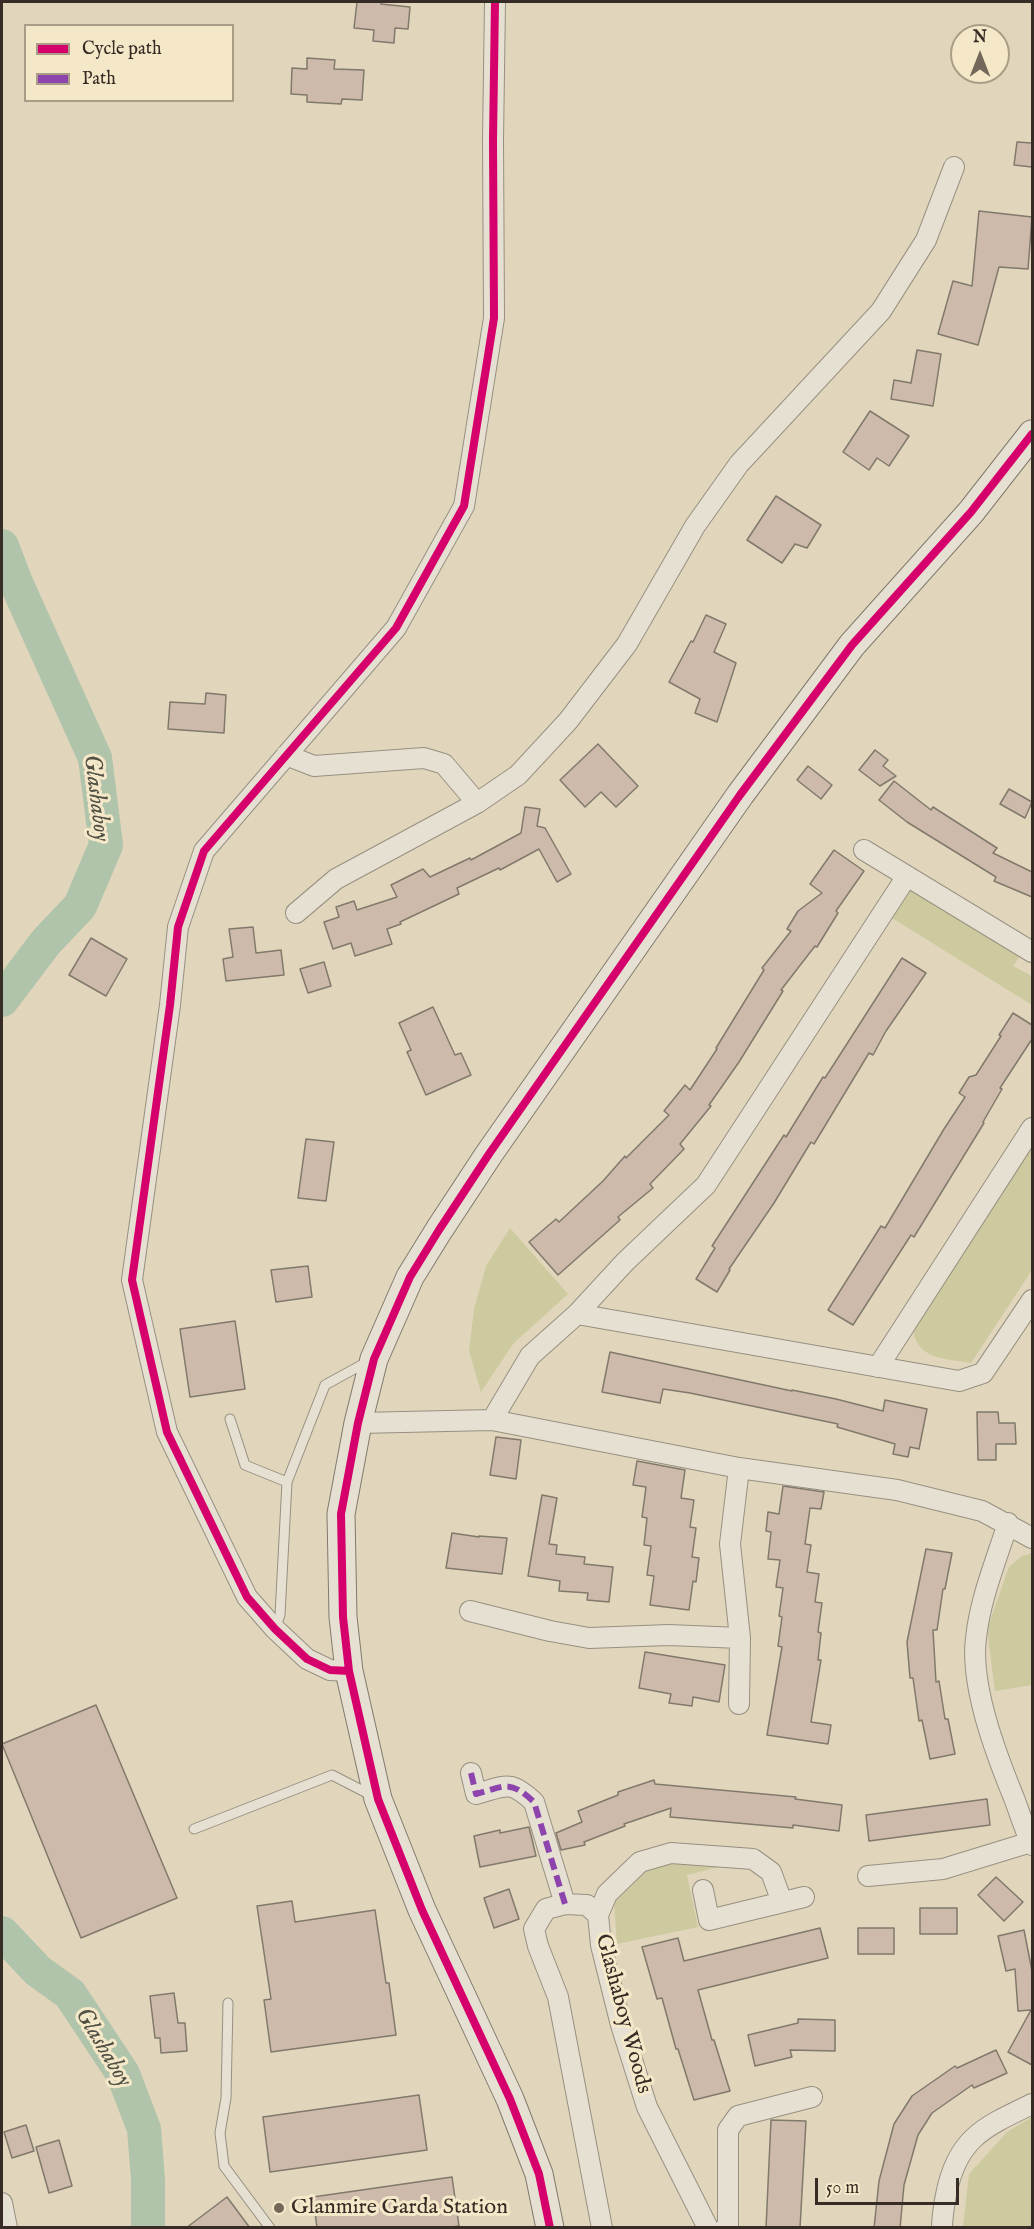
<!DOCTYPE html>
<html>
<head>
<meta charset="utf-8">
<style>
	body { margin:0 }
	#map { position:relative; width:1034px; height:2229px; overflow:hidden; background:#e1d6bb; font-family:"IM FELL English",serif }
	canvas { display:block }
	.frame { position:absolute; inset:0; border:3px solid #372c25; pointer-events:none }
	.legend { position:absolute; left:24px; top:24px; width:210px; height:78px; box-sizing:border-box; background:#f5e8c9; border:2px solid #a99d87; margin:0; padding:8px 10px; list-style:none; font-size:18px; color:#372c25 }
	.legend li { display:flex; align-items:center; gap:12px; height:30px }
	.legend b { width:30px; border:2px solid #a99d87 }
	.north { position:absolute; left:950px; top:24px; width:60px; height:60px; box-sizing:border-box; background:#f5e8c9; border:2px solid #a99d87; border-radius:50%; rotate:0deg; font-size:16px; font-weight:700; line-height:24px; text-align:center; color:#372c25 }
	.north::after { content:''; display:block; margin:auto; width:21px; height:27px; background:#72685a; clip-path:polygon(50% 0,100% 100%,50% 72%,0 100%) }
	.scale { position:absolute; left:815px; top:2178px; width:144px; height:27px; box-sizing:border-box; border:3px solid #372c25; border-top:0; padding-left:8px; font-size:18px; line-height:21px; white-space:nowrap; color:#372c25; -webkit-text-stroke:4px #f5e8c9; paint-order:stroke }
</style>
</head>
<body>
<div id="map">
<canvas width="1034" height="2229"></canvas>
<div class="frame"></div>
<ul class="legend">
<li><b style="height:8px;background:#d6006c"></b>Cycle path</li>
<li><b style="height:8px;background:#8e44ad"></b>Path</li>
</ul>
<div class="north">N</div>
<div class="scale">50 m</div>
</div>
<script>
const ctx = document.querySelector('canvas').getContext('2d');
ctx.lineJoin = 'round';
function paint(path, color) { ctx.fillStyle = color; ctx.fill(path, 'evenodd'); }
function strokePath(path, color, width, dash) { ctx.strokeStyle = color; ctx.lineWidth = width; ctx.lineCap = dash ? 'butt' : 'round'; ctx.setLineDash(dash || []); ctx.stroke(path); }
function write(font, color, halo, rows, align = 'center') {
  ctx.font = font + ' "IM FELL English",serif'; ctx.lineWidth = 6; ctx.setLineDash([]); ctx.textBaseline = 'middle'; ctx.strokeStyle = halo; ctx.fillStyle = color; for (const [text, x, y, turn = 0] of rows) {
    ctx.save(); ctx.translate(x, y); ctx.rotate((+turn || 0) * Math.PI / 180); ctx.textAlign = isNaN(turn) ? turn : align; if (halo) ctx.strokeText(text, 0, 0); ctx.fillText(text, 0, 0); ctx.restore();
  }
}
paint(new Path2D(`
	M914,886L1023,952L1013,966L1032,976V1005L892,918Z
	M1032,1143V1270L971,1363C943,1358 916,1360 912,1326Z
	M510,1228L568,1294L513,1344L481,1392L469,1351L474,1309L486,1266Z
	M1032,1553V1685L995,1691L987,1629L1009,1567L1022,1556Z
	M668,1860L728,1865L687,1875L698,1927L617,1944L614,1903L651,1867Z
	M1032,2117V2227H963L969,2174L1007,2132Z`), '#cdca9f');
strokePath(new Path2D(`
	M2,546L17,585L95,758L106,845L80,906L46,942L2,1000
	M2,1933L38,1971L70,1994L123,2074L144,2129L148,2180V2228`), '#b0c4ab', 34);
const building = new Path2D(`
	M357,2H381V4L410,7L408,29L395,28L394,43L373,41L374,30L354,28Z
	M307,58L335,60L334,69L364,70L362,100L342,99L341,104L307,102V95L291,94L292,68L307,69Z
	M1017,142L1032,143V167L1014,165Z
	M979,211L1032,217L1028,269L999,267L978,345L938,334L953,281L972,286Z
	M917,350L941,354L933,406L891,399L894,380L911,383Z
	M870,411L909,436L889,466L877,458L869,470L843,452Z
	M776,496L821,525L807,548L795,544L782,563L747,540Z
	M706,615L726,624L714,652L736,663L717,722L695,713L700,699L669,682L691,641L693,642Z
	M206,693L226,695L224,733L168,729L170,702L205,704Z
	M598,744L638,786L616,807L601,792L585,807L560,780Z
	M875,750L888,760L883,766L896,776L880,786L859,770Z
	M808,766L832,785L821,799L797,780Z
	M894,781L931,810L933,807L997,848L993,853L1032,872V897L994,881L996,877L907,822L879,800Z
	M1009,789L1032,802L1025,818L1000,804Z
	M525,807L540,809L537,826L545,828L571,874L557,882L539,849L500,870L499,868L457,888L459,894L400,922L401,924L387,929L392,944L355,956L351,943L333,949L324,922L339,917L336,907L354,901L357,910L397,897L391,885L423,869L430,877L470,858L471,860L521,833Z
	M834,850L864,871L836,911L838,913L817,947L815,946L781,990L783,991L739,1062L709,1105L711,1106L680,1144L684,1149L650,1184L653,1188L618,1217L620,1220L558,1275L529,1242L556,1219L559,1222L603,1181L625,1156L626,1158L669,1115L664,1111L685,1085L690,1090L717,1049L716,1048L764,970L762,968L791,931L787,929L798,911L822,893L810,884Z
	M253,927L256,953L281,950L284,975L226,981L223,959L233,957L229,929Z
	M91,938L127,959L106,996L69,975Z
	M902,958L926,973L886,1031L873,1055L869,1053L814,1144L811,1142L774,1203L729,1269L730,1270L717,1292L696,1279L715,1248L712,1246L784,1135L786,1137L823,1077L825,1078Z
	M324,962L331,986L308,993L300,969Z
	M433,1007L455,1055L461,1053L471,1075L426,1095L407,1052L411,1050L399,1023Z
	M1013,1013L1032,1025V1039L1000,1088L1002,1089L983,1122L984,1123L914,1237L911,1235L853,1325L828,1310L881,1226L885,1228L944,1129L965,1097L959,1093L969,1077L976,1075L1001,1036L999,1035Z
	M306,1139L334,1142L326,1201L298,1198Z
	M308,1266L312,1297L276,1302L271,1270Z
	M235,1321L245,1389L190,1397L180,1329Z
	M610,1352L792,1391V1390L836,1399L883,1411L885,1400L927,1409L919,1449L910,1447L908,1457L893,1454L895,1444L837,1427L838,1424L690,1393L663,1389L660,1403L602,1392Z
	M977,1412H998L999,1423H1015L1016,1444H996V1460H978Z
	M496,1437L521,1440L516,1479L490,1475Z
	M637,1461L685,1470L681,1498L694,1500L690,1527L696,1528L692,1557L699,1558L696,1582L693,1581L689,1610L650,1605L654,1576L647,1575L651,1546L644,1545L647,1518L642,1517L646,1487L633,1485Z
	M783,1486L824,1492L821,1509L810,1508L805,1544L811,1545L807,1572L819,1574L815,1602L822,1603L818,1632L821,1633L818,1660H821L811,1722L831,1725L828,1744L767,1735L782,1647L778,1646L782,1617L779,1616L783,1588L776,1587L780,1560L768,1559L771,1532L766,1531L768,1512L779,1514Z
	M542,1495L557,1498L549,1544L557,1545L556,1554L585,1557L584,1564L613,1567L609,1602L587,1600L588,1593L559,1591L560,1581L528,1576Z
	M452,1533L479,1537V1536L507,1538L502,1574L446,1568Z
	M926,1549L952,1553L945,1589H943L937,1630H933L936,1682L939,1681L945,1719H948L955,1754L930,1759L922,1720L919,1721L913,1678H910L907,1642Z
	M645,1652L725,1665L719,1702L693,1697L692,1706L669,1703L671,1694L639,1688Z
	M96,1705L177,1898L81,1938L2,1744Z
	M654,1780L655,1784L796,1797L795,1799L842,1805L839,1831L793,1825V1828L670,1817L671,1808L624,1824L625,1826L584,1842L585,1845L561,1850L556,1833L582,1822L578,1811L618,1795V1792Z
	M987,1799L990,1825L869,1841L866,1815Z
	M529,1827L536,1856L480,1867L474,1836L500,1830V1833Z
	M996,1877L1023,1902L1004,1921L978,1895Z
	M509,1889L519,1919L494,1928L484,1898Z
	M292,1901L295,1922L375,1910L386,1983H389L396,2035L271,2052L264,2000L271,1999L257,1906Z
	M920,1908H957V1934H920Z
	M820,1928L828,1958L698,1990L712,2040H714L730,2091L694,2100L678,2049H676L662,1998L657,1999L642,1947L678,1938L684,1961Z
	M858,1928H894V1954H858Z
	M1024,1930L1032,1971V2065L1008,2052L1031,2010L1018,2011L1015,1969L1006,1971L998,1936Z
	M174,1993L178,2023H185L187,2051L161,2053L160,2038H155L150,1996Z
	M798,2019L835,2020V2051L790,2050L792,2057L755,2066L748,2035L798,2023Z
	M996,2050L1007,2073L974,2088L972,2085L932,2113L918,2135L904,2185L900,2228H874L879,2181L894,2124L912,2096L955,2066L957,2068Z
	M419,2095L427,2150L270,2172L263,2117Z
	M771,2120L806,2121L800,2228H766Z
	M26,2125L34,2151L12,2158L4,2132Z
	M59,2140L72,2186L49,2193L36,2147Z
	M452,2177L459,2226L445,2228H317L313,2197Z
	M227,2197L250,2228H186Z`);
paint(building, '#cebaaa');
strokePath(building, '#80796c', 1.5);
const lane = new Path2D(`
	M230,1419L245,1465L287,1482
	M275,1629L280,1615L287,1482L325,1385L367,1362
	M194,1829L332,1775L371,1795
	M228,2003L226,2098L220,2133L224,2166L270,2228`);
const street = new Path2D(`
	M286,755L314,766L424,758L444,764L477,803
	M864,850L1032,952
	M296,913L336,879L477,803L518,775L568,721L627,644L695,526L739,464L881,311L926,240L954,167
	M577,1314L959,1381L983,1373L1032,1300
	M878,1367L1032,1128
	M492,1420L530,1356L577,1314L625,1262L706,1185L907,876
	M358,1423L492,1420L739,1468L897,1490L982,1511L1032,1538
	M739,1468L730,1544L740,1638L739,1704
	M1008,1523C996,1561 980,1599 976,1638C970,1686 996,1754 1014,1798C1020,1814 1025,1830 1032,1845
	M470,1611L550,1631L589,1638L669,1635L740,1638
	M349,1671L330,1670L307,1659L275,1629L247,1597L167,1432L132,1280L170,1005L178,927L204,851L396,628L464,506L494,318L493,140L495,2
	M471,1773L476,1794C506,1786 509,1779 534,1802L565,1904
	M868,1876L943,1869L1031,1842
	M703,1890L709,1920L804,1897
	M598,1915L587,1905L565,1904L546,1909L534,1929L538,1946L558,1997L602,2228
	M2,2203L7,2228
	M708,2228L647,2107L621,2025L601,1945L598,1915L607,1894L640,1862L671,1853L753,1859L771,1872L782,1902
	M725,2228L728,2225V2130L738,2116L812,2097
	M942,2228C942,2216 944,2206 946,2195C957,2138 984,2127 1032,2104`);
const secondary = new Path2D(`
	M550,2228L539,2174L510,2099L422,1910L378,1799L349,1671L343,1617L341,1514L358,1423L374,1359L410,1277L439,1230L489,1154L740,795L852,645L971,512L1032,434`);
strokePath(lane, '#979081', 11);
strokePath(street, '#979081', 22);
strokePath(secondary, '#80796c', 29);
strokePath(lane, '#e6e0d3', 9);
strokePath(street, '#e6e0d3', 20);
strokePath(secondary, '#e6e0d3', 27);
strokePath(new Path2D(`
	M471,1773L476,1794C506,1786 509,1779 534,1802L565,1904`), '#8e44ad', 6, [12, 6]);
strokePath(new Path2D(`
	M349,1671L330,1670L307,1659L275,1629L247,1597L167,1432L132,1280L170,1005L178,927L204,851L396,628L464,506L494,318L493,140L495,2
	M550,2228L539,2174L510,2099L422,1910L378,1799L349,1671L343,1617L341,1514L358,1423L374,1359L410,1277L439,1230L489,1154L740,795L852,645L971,512L1032,434`), '#d6006c', 8);
for (const [x, y, r, color] of [
	[279,2208,6,"#72685a"]
]) { const dot = new Path2D(); dot.arc(x, y, r, 0, 2 * Math.PI); ctx.fillStyle = color; ctx.fill(dot); strokePath(dot, '#f5e8c9', 2); }
write('22px', '#372c25', '#f5e8c9', [
	["Glashaboy Woods",622,2014,75]
]);
write('22px', '#372c25', '#f5e8c9', [
	["Glanmire Garda Station",291,2208]
], 'left');
write('italic 24px', '#505045', '#f5e8c9', [
	["Glashaboy",95,798,83],
	["Glashaboy",102,2048,59]
]);
</script>
</body>
</html>
